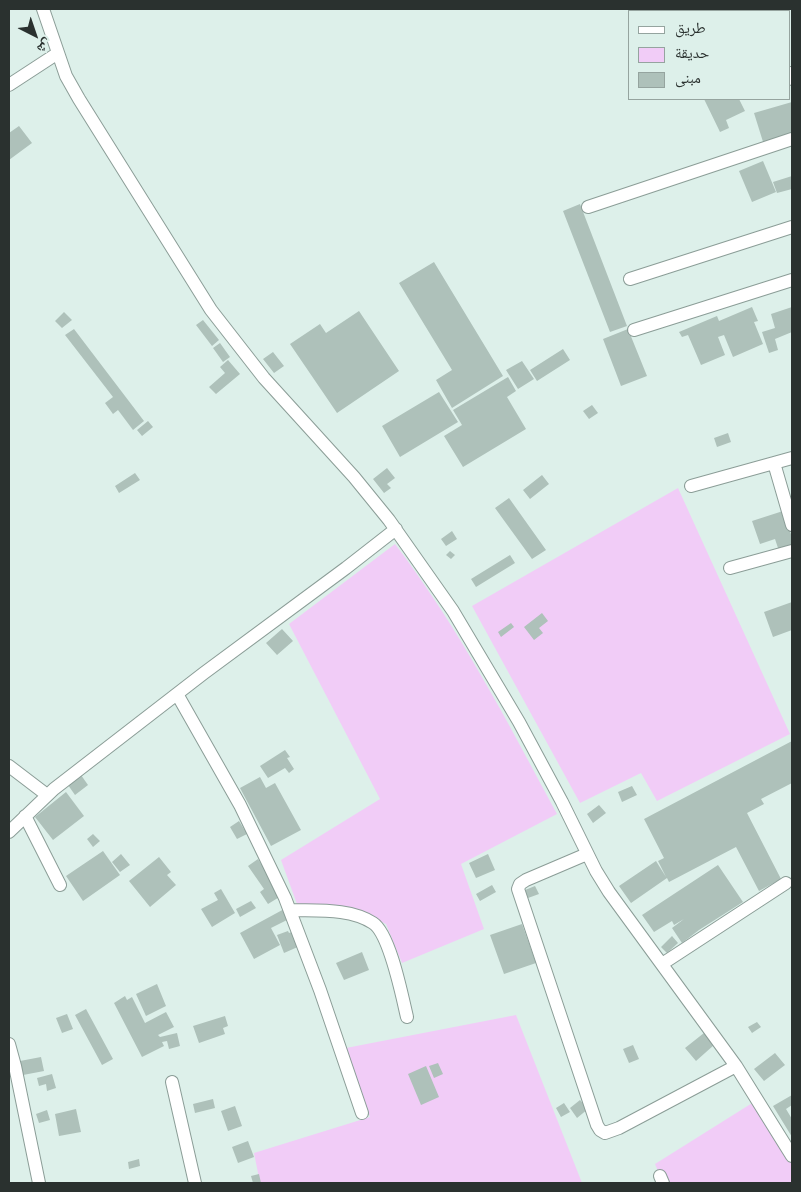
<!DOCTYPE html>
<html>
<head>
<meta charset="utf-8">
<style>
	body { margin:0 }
	#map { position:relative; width:801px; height:1192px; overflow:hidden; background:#ddf0ea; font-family:"DM Sans","Noto Naskh Arabic",sans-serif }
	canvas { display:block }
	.frame { position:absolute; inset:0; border:10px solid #2a312f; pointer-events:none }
	.legend { position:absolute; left:628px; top:10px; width:162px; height:90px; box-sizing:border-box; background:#ddf0ea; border:1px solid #95a49f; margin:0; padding:6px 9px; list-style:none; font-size:15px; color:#2a312f }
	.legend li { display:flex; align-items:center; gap:10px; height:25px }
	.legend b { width:25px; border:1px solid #95a49f }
	.north { position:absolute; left:10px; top:10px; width:50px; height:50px; -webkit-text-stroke:4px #ddf0ea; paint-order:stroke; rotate:139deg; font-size:14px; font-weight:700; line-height:20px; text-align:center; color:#2a312f }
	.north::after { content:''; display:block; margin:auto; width:18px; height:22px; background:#2a312f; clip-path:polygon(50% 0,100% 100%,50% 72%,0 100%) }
</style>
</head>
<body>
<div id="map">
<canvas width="801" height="1192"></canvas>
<div class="frame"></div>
<ul class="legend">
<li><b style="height:6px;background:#fff"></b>طريق</li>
<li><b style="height:14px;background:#f1ccf7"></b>حديقة</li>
<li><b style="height:14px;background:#aec1ba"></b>مبنى</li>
</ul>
<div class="north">ش</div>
</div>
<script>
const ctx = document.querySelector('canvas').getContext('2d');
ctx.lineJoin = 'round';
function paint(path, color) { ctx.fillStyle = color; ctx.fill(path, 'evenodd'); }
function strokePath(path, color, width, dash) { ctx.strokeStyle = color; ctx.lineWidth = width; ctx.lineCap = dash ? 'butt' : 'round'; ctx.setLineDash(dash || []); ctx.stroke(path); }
paint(new Path2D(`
	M678,488L790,734L657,801L641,773L580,803L472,606Z
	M395,544C459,628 507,721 557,814L461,864L484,929L402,963L386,924L354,909L297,904L281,860L380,799L289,624Z
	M516,1015L582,1183H260L254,1153L370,1117L346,1048Z
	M757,1100L792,1156V1183H663L655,1164Z`), '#f1ccf7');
paint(new Path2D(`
	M648,9H667L668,11H643Z
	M682,9H701L703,11H678Z
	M704,99H739L745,111L726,120L729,128L720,132Z
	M792,102V136L764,145L754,113Z
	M19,126L32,143L9,160V133Z
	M763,161L776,192L752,202L739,171Z
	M792,176V189L777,193L773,182Z
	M580,204L627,326L610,332L563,211Z
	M434,262L503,376L452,408L436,380L452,370L399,283Z
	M752,307L758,321L754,322L763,344L733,357L724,335L718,337L725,355L701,365L688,335L682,337L679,332L717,316L719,321Z
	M792,307V332L775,339L778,350L769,353L762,332L775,328L771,314Z
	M359,311L399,371L337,413L290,344L320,324L326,333Z
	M64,312L72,320L62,328L55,321Z
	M203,320L219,340L212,346L196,325Z
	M74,329L144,421L133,430L118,410L113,414L105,403L113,397L65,335Z
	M628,329L647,376L621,386L603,339Z
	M220,343L230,357L223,362L213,348Z
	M563,349L570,360L537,381L530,370Z
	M273,352L284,366L274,373L263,359Z
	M228,360L240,374L216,394L209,387L225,373L220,367Z
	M522,361L534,379L518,389L506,370Z
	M508,377L516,391L507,397L526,429L463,467L444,436L462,425L453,410Z
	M439,392L458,422L400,457L382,426Z
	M592,405L598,413L589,419L583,411Z
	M148,421L153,427L142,436L137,430Z
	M728,433L731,442L717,447L714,438Z
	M387,468L395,478L387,484L391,488L384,493L373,479Z
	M135,473L140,480L119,493L115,486Z
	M542,475L549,484L530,499L523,490Z
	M509,498L546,550L532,559L495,508Z
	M783,511L792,537V546L779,551L775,539L760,544L752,521Z
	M452,531L457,539L446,546L441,539Z
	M450,551L455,555L451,559L446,555Z
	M510,555L515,563L476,587L471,579Z
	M792,602V630L773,637L764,612Z
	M542,613L548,621L539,628L543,633L534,640L524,627Z
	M511,623L514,627L501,637L498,632Z
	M282,629L293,641L277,655L266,643Z
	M792,741V783L761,799L764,804L747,813L781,879L759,891L736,847L669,882L667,878L631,903L619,886L656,861L666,877L658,861L664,858L644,819Z
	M285,750L290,757L287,758L294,769L289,773L285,768L268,778L260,766Z
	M81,775L88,785L75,795L68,785Z
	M260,777L266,788L275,783L301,830L271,846L240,788Z
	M632,786L637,795L622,802L618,792Z
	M66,792L84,816L53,840L35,817Z
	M599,805L606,813L593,823L587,814Z
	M239,821L247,834L237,839L230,827Z
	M93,834L100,841L93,847L87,839Z
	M103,851L120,875L83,901L66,876Z
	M121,854L130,865L120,872L112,862Z
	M488,854L495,870L476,878L469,863Z
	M159,857L171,872L167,875L176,885L150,907L129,881Z
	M258,859L281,896L268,904L260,892L264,889L248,866Z
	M718,865L743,902L699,930L682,943L672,928L684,919L674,925L672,921L654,932L642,915Z
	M492,885L496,892L480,901L476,894Z
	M535,886L539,894L528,898L525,890Z
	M221,889L235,913L212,927L201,909L218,900L214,893Z
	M251,901L256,908L240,917L236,909Z
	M286,908L291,918L271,928L280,945L254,959L240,933Z
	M522,924L536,963L504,974L490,935Z
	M288,931L289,933L294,931L300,946L284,953L277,935Z
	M672,936L678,943L667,953L661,947Z
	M362,952L369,970L344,980L336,963Z
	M157,984L166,1006L146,1016L136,994Z
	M125,996L127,1000L132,997L145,1023L166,1012L174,1027L158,1035L160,1037L177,1033L180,1046L169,1049L167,1041L162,1042L164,1046L142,1057L114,1003Z
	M86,1009L113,1059L102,1065L75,1015Z
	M67,1014L73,1029L62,1033L56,1018Z
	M225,1016L228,1026L223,1028L225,1034L199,1043L193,1026Z
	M757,1022L761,1027L752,1033L748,1027Z
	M704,1033L714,1045L696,1061L685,1048Z
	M633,1045L639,1059L629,1063L623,1049Z
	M775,1053L785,1065L764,1081L754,1069Z
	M41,1057L44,1071L23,1075L20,1061Z
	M438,1063L443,1074L434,1078L429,1066Z
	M426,1066L439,1097L421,1105L408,1074Z
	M52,1074L56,1088L47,1091L46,1084L39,1086L37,1078Z
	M792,1095V1105L786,1109L792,1119V1137L773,1106Z
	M213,1099L215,1108L195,1113L193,1104Z
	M580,1100L588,1109L577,1118L570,1108Z
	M564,1103L570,1112L561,1117L556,1108Z
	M235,1106L242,1126L228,1131L221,1111Z
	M76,1109L81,1132L59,1136L55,1114Z
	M47,1110L50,1120L39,1123L36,1114Z
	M248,1141L254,1157L238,1163L232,1147Z
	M139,1159L140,1166L129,1169L128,1162Z
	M259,1174L261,1183H253L251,1176Z`), '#aec1ba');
const minor = new Path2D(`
	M43,9L66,76L79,99L211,310L264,378L354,477L389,520L453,611L519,722L562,802L596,871L609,892L736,1066L792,1156
	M765,9L766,11
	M790,73L792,79
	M9,85L58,53
	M588,207L792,139
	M630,279L792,227
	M634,330L792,280
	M774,463L792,525
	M691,486L792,458
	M730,568L792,551
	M177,694L240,805L285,898L320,990L362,1113
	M9,766L47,795
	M25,816L60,885
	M9,832L54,789L204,673L346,568L396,529
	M587,854L526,880L520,884L518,889L597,1125L600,1130L605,1133L619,1128L736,1066
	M290,910C317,911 350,908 373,923C390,934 402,996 407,1017
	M662,964L786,883
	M9,1044L15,1066L39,1183
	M172,1082L195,1183
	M660,1176L663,1183`);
strokePath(minor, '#8b9d97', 14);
strokePath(minor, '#fff', 12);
</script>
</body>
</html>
